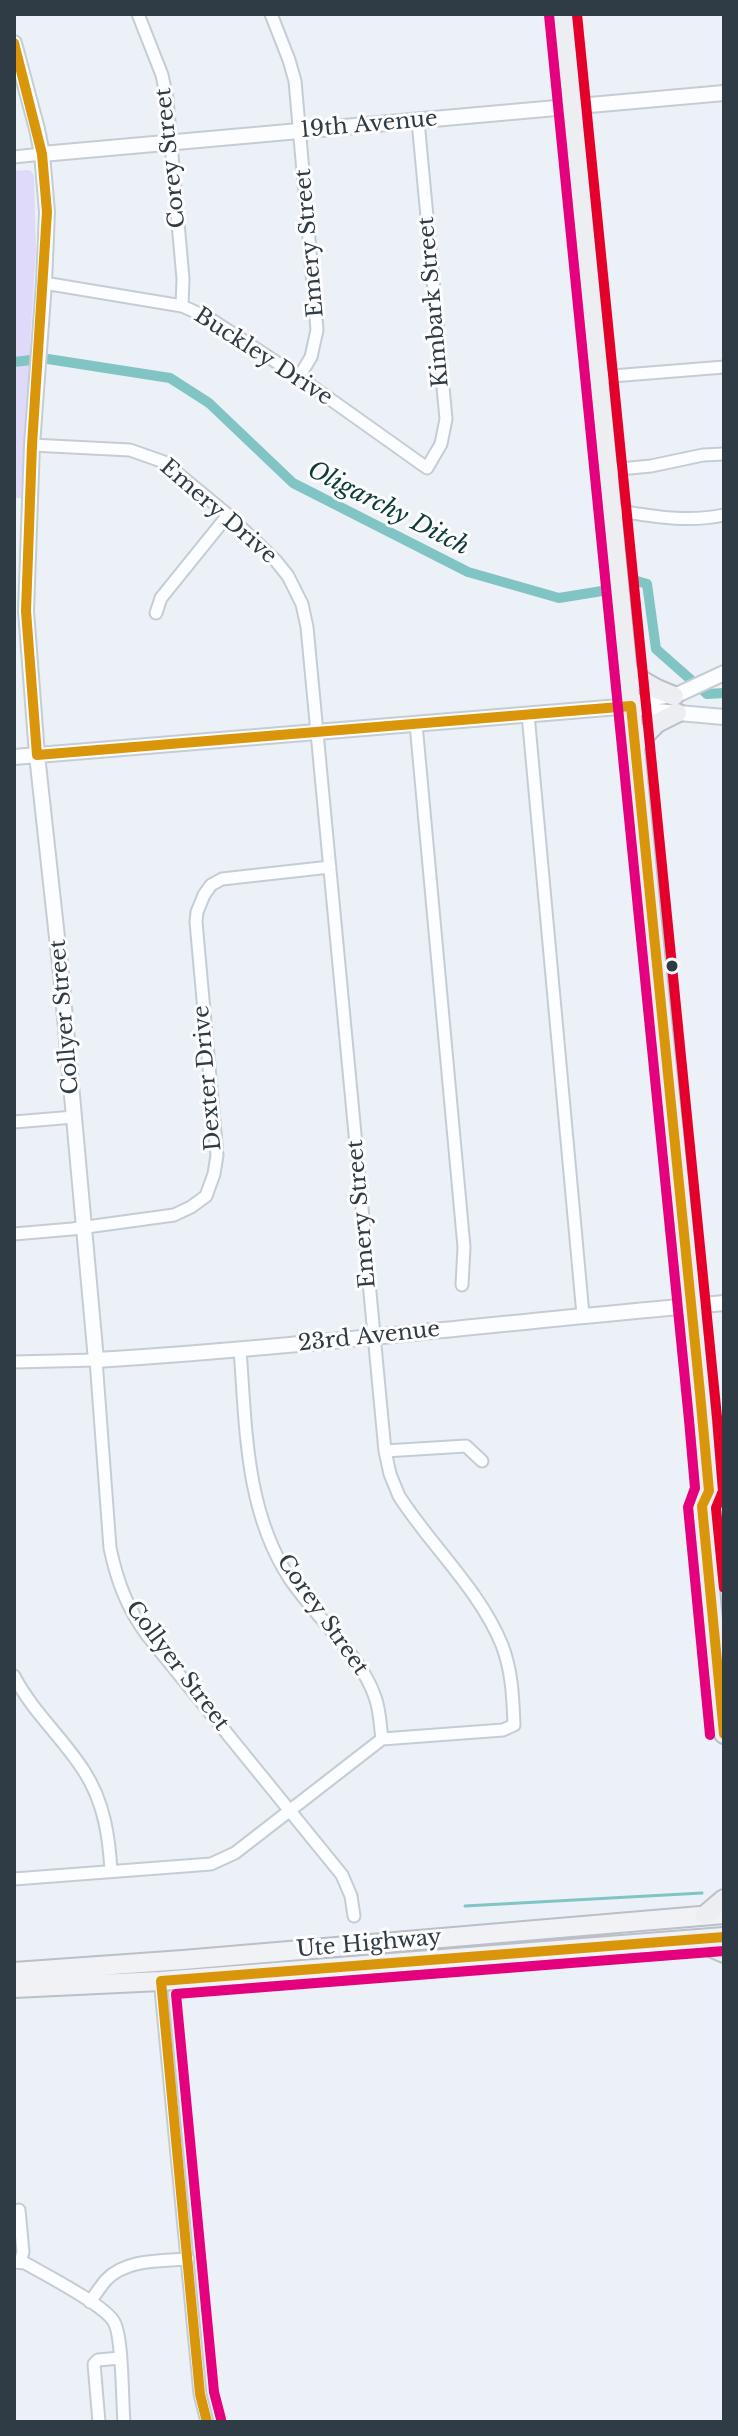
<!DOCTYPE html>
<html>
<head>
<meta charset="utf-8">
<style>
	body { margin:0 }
	#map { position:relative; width:738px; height:2436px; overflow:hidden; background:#ebf1f7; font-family:"Libre Baskerville",serif }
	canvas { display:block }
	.frame { position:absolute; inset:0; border:16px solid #2f3b45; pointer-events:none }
</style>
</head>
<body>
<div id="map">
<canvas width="738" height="2436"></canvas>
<div class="frame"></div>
</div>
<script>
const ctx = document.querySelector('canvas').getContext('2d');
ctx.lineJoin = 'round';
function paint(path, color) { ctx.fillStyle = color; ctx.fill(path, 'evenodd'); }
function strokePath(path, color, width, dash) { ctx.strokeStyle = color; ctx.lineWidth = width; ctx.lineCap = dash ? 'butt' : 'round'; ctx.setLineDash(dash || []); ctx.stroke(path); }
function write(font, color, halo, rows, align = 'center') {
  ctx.font = font + ' "Libre Baskerville",serif'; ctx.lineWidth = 6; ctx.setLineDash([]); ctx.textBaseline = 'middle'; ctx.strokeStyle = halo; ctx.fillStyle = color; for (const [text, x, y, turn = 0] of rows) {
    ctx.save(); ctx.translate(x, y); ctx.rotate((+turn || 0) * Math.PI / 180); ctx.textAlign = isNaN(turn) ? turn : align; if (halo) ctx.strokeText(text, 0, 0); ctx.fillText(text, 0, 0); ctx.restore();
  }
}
paint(new Path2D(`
	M27,170L31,171L34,176L36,252L30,342L33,364L27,398L21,498H14V171Z`), '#dfdafa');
strokePath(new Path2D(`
	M465,1906L702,1893`), '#80c4c3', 3);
strokePath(new Path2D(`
	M48,359L170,378L209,403L293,483L468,572L559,598L602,591
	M14,362L31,360
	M637,581L647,584L656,649L707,694L724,693`), '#80c4c3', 10);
const minor = new Path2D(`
	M138,14L162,75L167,99L183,279L182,306
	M271,14L289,60L295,81L317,330L311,357L299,377
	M14,157L42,154
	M44,283L182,306L209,318L299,377L427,468L441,444L446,419L418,121
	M600,377L724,367
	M609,470L651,466L703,455L724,454
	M613,510C650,516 687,523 724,515
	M156,613L161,598L228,515
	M528,714L583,1315
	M416,724L464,1247L462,1285
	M14,1122L74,1117
	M14,1234L72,1229L174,1215L191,1207L206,1196L214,1174L217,1155L196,922L197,912L204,895L211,885L222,879L330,867
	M240,1349C246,1427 245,1511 290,1579C314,1615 362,1657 375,1697C380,1710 380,1725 382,1739
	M14,1362L96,1360L110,1548C117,1581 127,1608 147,1635L342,1875L351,1896L354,1916
	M385,1451L466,1446L482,1461
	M14,1676C32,1711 63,1738 84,1771C104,1802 109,1836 111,1871
	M14,1879L211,1864L235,1853L382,1739L503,1730L514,1725C513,1698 512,1671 502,1645C479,1589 431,1546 399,1496L390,1474L385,1451L307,627L302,604L288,576L276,561L228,515L164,462L130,450L32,445
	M160,1979L200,2394L207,2422
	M19,2210L23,2252L20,2262
	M14,2262L25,2263C44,2274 105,2305 114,2322C123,2337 122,2401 124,2422
	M90,2302C95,2295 100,2287 106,2280C126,2259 160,2261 188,2259
	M99,2422L94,2364L98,2360L120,2358`);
const tertiary = new Path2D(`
	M14,43L37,129L42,154L47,212L44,283L32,445L26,611L37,755L61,974L96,1360C306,1347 514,1321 724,1303
	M42,154L724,93
	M631,706L656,711L724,717
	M14,757L631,706L652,698L679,694L724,673`);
const primary = new Path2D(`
	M14,1972L183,1960L724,1914
	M14,1988L161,1981L724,1937`);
const trunk = new Path2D(`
	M563,14C594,313 621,613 651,912C670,1105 693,1297 709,1491L702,1506L724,1734
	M629,673L657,689L674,696
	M635,745L657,723L677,713
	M709,1491L720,1504L724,1542
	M705,1915L724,1899
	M694,1940L724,1953`);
strokePath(minor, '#c5cdd4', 15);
strokePath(tertiary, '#c5cdd4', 18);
strokePath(primary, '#babfc8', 22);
strokePath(trunk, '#babfc8', 22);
strokePath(minor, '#fcfdfe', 11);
strokePath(tertiary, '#fcfdfe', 14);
strokePath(primary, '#f0f2f5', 18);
strokePath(trunk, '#eceef2', 18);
strokePath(new Path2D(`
	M14,43L42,154L47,212L32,445L26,611L37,755L631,706L700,1393L709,1491L702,1506L724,1734
	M207,2422L200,2394L161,1981L724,1937`), '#d9960a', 10);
strokePath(new Path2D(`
	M549,15L689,1420L695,1488L688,1507L710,1735
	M221,2419L214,2392L176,1994L724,1951`), '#e5007d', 10);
strokePath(new Path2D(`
	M577,14L717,1417L723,1491L716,1508L724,1588`), '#e4002b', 10);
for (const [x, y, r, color] of [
	[672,966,7,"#2f3b45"]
]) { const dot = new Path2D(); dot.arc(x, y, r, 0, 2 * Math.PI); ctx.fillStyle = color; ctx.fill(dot); strokePath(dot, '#fdfdfd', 3); }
write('22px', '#2f3b45', '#fdfdfd', [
	["19th Avenue",369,125,-5],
	["Corey Street",171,158,-96],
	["Emery Street",310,243,-95],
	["Kimbark Street",434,302,-95],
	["Buckley Drive",263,357,33],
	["Emery Drive",218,512,41],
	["Collyer Street",65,1017,-95],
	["Dexter Drive",208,1078,-95],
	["Emery Street",362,1214,-95],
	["23rd Avenue",369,1337,-6],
	["Corey Street",322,1615,55],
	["Collyer Street",177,1666,53],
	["Ute Highway",369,1944,-5]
]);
write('italic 24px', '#0e3b3a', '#fdfdfd', [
	["Oligarchy Ditch",388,509,27]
]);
</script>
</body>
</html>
